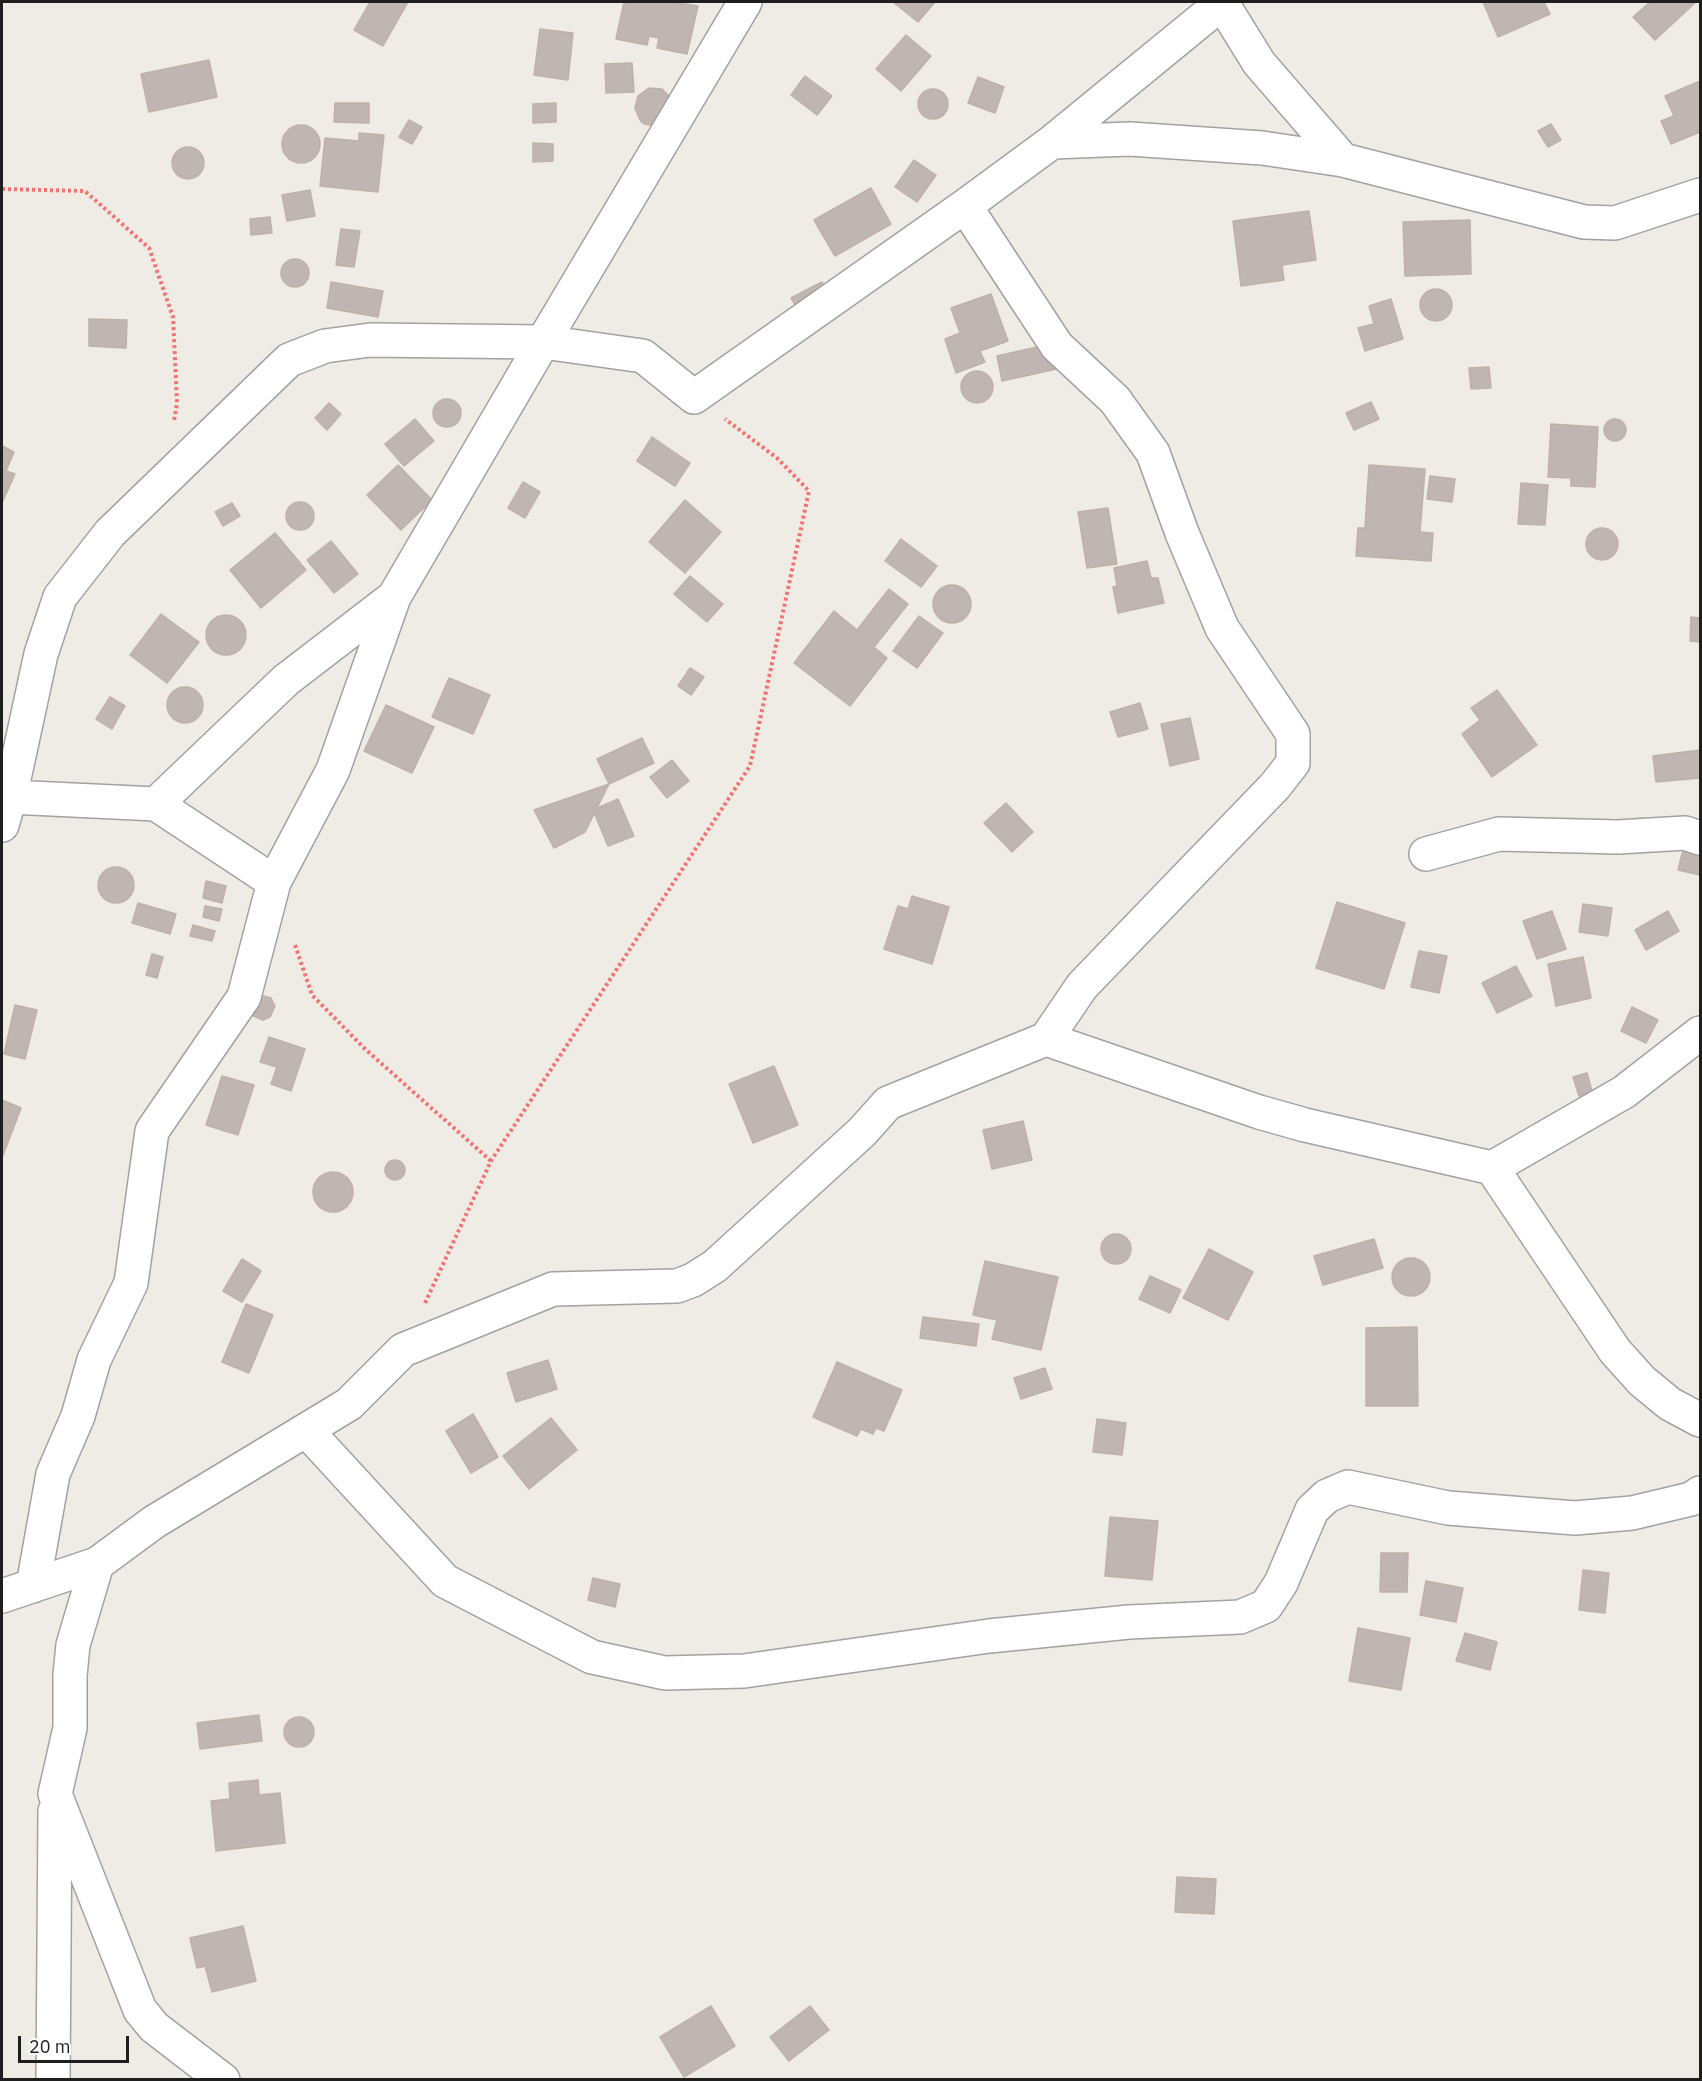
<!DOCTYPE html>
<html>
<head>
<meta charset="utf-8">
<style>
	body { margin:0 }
	#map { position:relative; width:1702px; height:2081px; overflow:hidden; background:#efebe5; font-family:"IBM Plex Sans",sans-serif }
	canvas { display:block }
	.frame { position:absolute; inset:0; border:3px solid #1e1e1e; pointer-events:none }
	.scale { position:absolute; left:18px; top:2036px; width:111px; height:27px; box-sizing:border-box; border:3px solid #1e1e1e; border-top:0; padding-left:8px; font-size:18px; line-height:21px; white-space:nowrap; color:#1e1e1e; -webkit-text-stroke:4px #fff; paint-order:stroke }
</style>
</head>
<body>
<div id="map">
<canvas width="1702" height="2081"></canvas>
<div class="frame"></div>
<div class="scale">20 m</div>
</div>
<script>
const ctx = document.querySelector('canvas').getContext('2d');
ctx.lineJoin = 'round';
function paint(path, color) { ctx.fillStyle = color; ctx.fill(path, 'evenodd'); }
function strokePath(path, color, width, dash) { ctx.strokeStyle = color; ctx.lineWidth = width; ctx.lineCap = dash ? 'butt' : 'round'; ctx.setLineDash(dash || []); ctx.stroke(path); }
const building = new Path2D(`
	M370,2H408L383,46L354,30Z
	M624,2H673L698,6L687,54L657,48L659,38L649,36L647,45L616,39Z
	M893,2H935L918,22Z
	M1483,2H1544L1550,14L1498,37Z
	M1650,2H1696L1655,40L1633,17Z
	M540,29L573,33L568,80L534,75Z
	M906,35L931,56L901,91L876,69Z
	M209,60L217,97L149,112L141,74Z
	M632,63L634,92L606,93L605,64Z
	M805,76L832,96L817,115L791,95Z
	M978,77L1004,87L995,113L968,103Z
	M1700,81V132L1671,144L1661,121L1674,116L1665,96Z
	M649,88L662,89L671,98L657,126L644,124L640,120L635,108L638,96Z
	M918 104a15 15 0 1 1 30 0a15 15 0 1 1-30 0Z
	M335,103H369V123L334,122Z
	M556,103V122L533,123V104Z
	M409,120L422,127L412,144L399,137Z
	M1551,124L1561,140L1548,147L1538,131Z
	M282 144a19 19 0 1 1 38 0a19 19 0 1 1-38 0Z
	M359,133L384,135L378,192L320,186L325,138L359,141Z
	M533,143L553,144V161L533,162Z
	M172 163a16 16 0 1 1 32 0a16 16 0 1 1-32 0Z
	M914,160L936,175L917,202L895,187Z
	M871,188L891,224L835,256L814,220Z
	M310,190L315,216L287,221L282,195Z
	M1309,211L1316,260L1282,265L1284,280L1241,286L1233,221Z
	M270,217L272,233L251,235L250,219Z
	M1470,220L1471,274L1405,276L1403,222Z
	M341,229L360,231L354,267L336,265Z
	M281 273a14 14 0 1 1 28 0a14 14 0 1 1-28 0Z
	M331,282L383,291L378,317L327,308Z
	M822,282L831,298L800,314L791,298Z
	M1420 305a16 16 0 1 1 32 0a16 16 0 1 1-32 0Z
	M991,294L1008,341L980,351L985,362L956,373L945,339L960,333L951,308Z
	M1391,299L1403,339L1365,351L1358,328L1374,324L1369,306Z
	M89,319L127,320L126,348L89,346Z
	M1055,343L1061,368L1002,381L997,356Z
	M1489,367L1491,388L1471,389L1469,368Z
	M961 387a16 16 0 1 1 32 0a16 16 0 1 1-32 0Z
	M433 413a14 14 0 1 1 28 0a14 14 0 1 1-28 0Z
	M1371,402L1379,419L1354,430L1346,413Z
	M329,403L341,414L327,430L315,418Z
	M1604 430a11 11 0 1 1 22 0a11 11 0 1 1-22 0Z
	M415,419L434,441L404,466L385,444Z
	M1551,424L1598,427L1595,487L1571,486V478L1548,477Z
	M652,437L690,463L675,486L637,461Z
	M2,446L14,452L6,471L15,474L2,503Z
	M398,465L432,500L401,530L367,495Z
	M1369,465L1425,469L1420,532L1433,533L1431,561L1356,556L1358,528H1365Z
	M1430,476L1455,479L1452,502L1427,499Z
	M523,482L540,492L525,518L508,508Z
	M1521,483L1548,485L1545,525L1518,524Z
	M685,500L721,532L685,573L649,542Z
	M286 516a14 14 0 1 1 28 0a14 14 0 1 1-28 0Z
	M232,503L240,516L223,526L215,512Z
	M1108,508L1117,564L1087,568L1078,512Z
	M1586 544a16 16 0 1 1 32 0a16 16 0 1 1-32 0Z
	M275,533L306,570L261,608L230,570Z
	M901,539L937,566L921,587L885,561Z
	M331,541L358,574L334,593L307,560Z
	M1147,561L1151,578H1158L1164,603L1118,613L1113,587L1117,586L1114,568Z
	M690,576L723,604L707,622L674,594Z
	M933 604a19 19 0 1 1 38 0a19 19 0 1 1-38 0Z
	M889,589L908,604L874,647L887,658L850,706L794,663L834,611L857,630Z
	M161,614L199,642L167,683L130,655Z
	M206 635a20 20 0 1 1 40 0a20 20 0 1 1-40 0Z
	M919,616L943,633L917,668L893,651Z
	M1691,617L1700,618V642L1690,641Z
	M690,668L704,677L691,695L678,686Z
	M449,678L490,695L473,734L432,717Z
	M167 705a18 18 0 1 1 36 0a18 18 0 1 1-36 0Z
	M1497,690L1537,745L1492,777L1462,734L1480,720L1471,708Z
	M110,697L125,706L112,729L96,719Z
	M1140,703L1148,729L1118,737L1110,712Z
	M386,705L434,727L412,773L364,751Z
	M1190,718L1199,759L1170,766L1161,724Z
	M642,738L654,763L609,784L597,759Z
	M1700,750V778L1656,782L1653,756Z
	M672,760L689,781L667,798L650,777Z
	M609,784L585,832L554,848L534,810Z
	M618,799L634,836L608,846L593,810Z
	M1006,803L1033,832L1012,852L984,823Z
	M1685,842L1700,846V875L1678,870Z
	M98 885a18 18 0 1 1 36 0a18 18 0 1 1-36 0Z
	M206,881L226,886L222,903L203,898Z
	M912,896L949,907L932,964L884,949L898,906L908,909Z
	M1337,902L1405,923L1384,989L1316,968Z
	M138,903L176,914L170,934L132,923Z
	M1583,904L1612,908L1608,936L1579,932Z
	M205,906L222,909L219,921L203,917Z
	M1552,911L1566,949L1537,959L1523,921Z
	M1668,911L1679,931L1646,950L1635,930Z
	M193,925L215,931L212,941L190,936Z
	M1419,951L1447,956L1439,993L1411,987Z
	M152,954L163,957L157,978L146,975Z
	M1583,957L1591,998L1556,1006L1548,964Z
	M1516,966L1532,996L1497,1013L1482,983Z
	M260,995L271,998L275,1006L270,1017L263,1020L251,1015Z
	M15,1005L37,1010L25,1059L4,1054Z
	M1632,1007L1658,1020L1646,1043L1621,1031Z
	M269,1037L305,1049L291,1091L271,1084L277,1067L260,1062Z
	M774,1066L798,1125L753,1143L729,1084Z
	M1587,1073L1592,1091L1579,1096L1573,1077Z
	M222,1076L254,1085L238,1135L206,1125Z
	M2,1100L21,1108L2,1158Z
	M1023,1121L1032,1160L992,1169L983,1130Z
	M385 1170a10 10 0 1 1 20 0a10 10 0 1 1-20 0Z
	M313 1192a20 20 0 1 1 40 0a20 20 0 1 1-40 0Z
	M1101 1249a15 15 0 1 1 30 0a15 15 0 1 1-30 0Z
	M1374,1239L1383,1268L1323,1285L1314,1256Z
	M1209,1249L1253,1272L1228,1320L1183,1298Z
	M1392 1277a19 19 0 1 1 38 0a19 19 0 1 1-38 0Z
	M242,1259L261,1271L242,1302L223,1291Z
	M985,1261L1058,1277L1041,1350L992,1339L997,1320L973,1315Z
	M1150,1276L1181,1290L1170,1313L1139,1299Z
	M246,1304L273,1315L249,1373L222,1362Z
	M923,1317L979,1324L976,1346L920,1338Z
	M1417,1327L1418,1406H1366V1328Z
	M548,1360L557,1389L516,1402L507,1373Z
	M837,1362L902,1390L884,1431L876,1428L873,1434L861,1429L857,1436L813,1417Z
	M1045,1368L1052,1389L1021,1399L1014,1378Z
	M473,1414L498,1457L471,1473L446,1431Z
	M551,1418L577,1450L529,1489L503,1456Z
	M1097,1419L1126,1423L1122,1455L1093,1452Z
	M1110,1517L1158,1521L1152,1580L1105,1576Z
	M1381,1553H1408L1407,1592H1380Z
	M1583,1570L1609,1573L1605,1613L1579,1610Z
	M593,1578L620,1584L615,1607L588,1600Z
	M1426,1581L1463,1588L1456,1622L1420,1615Z
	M1358,1628L1410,1638L1401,1690L1349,1681Z
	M1465,1633L1497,1642L1490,1670L1456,1661Z
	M259,1715L262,1741L200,1749L197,1723Z
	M284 1732a15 15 0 1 1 30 0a15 15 0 1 1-30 0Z
	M258,1780L259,1795L280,1793L285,1843L216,1851L211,1801L230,1799L229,1783Z
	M1177,1877L1216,1879L1214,1914L1175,1912Z
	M243,1926L256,1981L212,1992L205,1966L197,1968L190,1938Z
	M711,2006L735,2046L684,2077L660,2037Z
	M810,2006L829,2030L789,2061L770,2037Z`);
paint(building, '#bfb6b2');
strokePath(building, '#c0b0a8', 1.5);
const minor = new Path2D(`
	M1222,3L1259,63L1343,160L1584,222L1615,223L1700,195
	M1052,142L1130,139L1262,148L1343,160
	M10,797L41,654L60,597L110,533L289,360L325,346L370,340L543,342L745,2
	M156,804L286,680L394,597
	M2,825L10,797L156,804L274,882
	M1426,854L1499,834L1618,837L1685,833L1700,838
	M1046,1039L1259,1112L1305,1125L1492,1168L1624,1092L1700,1033
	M1492,1168L1615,1351L1642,1381L1670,1404L1700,1420
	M306,1430L445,1581L592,1657L665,1673L744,1671L989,1636L1129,1622L1240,1617L1266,1606L1281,1583L1312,1510L1327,1496L1348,1487L1448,1508L1575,1518L1632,1513L1691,1499L1700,1493
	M97,1564L73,1645L70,1675V1728L55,1794L140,2010L154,2027L223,2080
	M33,1586L53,1474L78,1416L94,1360L131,1283L152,1131L244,997L274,882L333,770L394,597L543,342L643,356L694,397L965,206L1052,142L1223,2
	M2,1596L97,1564L154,1522L349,1404L403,1350L553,1289L677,1286L693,1280L715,1266L862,1132L888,1103L1046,1039L1082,986L1275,786L1293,763V734L1222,628L1182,533L1153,453L1115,400L1057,346L965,206
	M53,2080L55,1811`);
strokePath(minor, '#a2a2a2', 36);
strokePath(new Path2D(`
	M2,189L85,191L149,248L173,317L177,403L174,421
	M295,945L312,995L365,1049L491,1161
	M425,1303L491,1161L750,766L809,491L777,458L725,419`), '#f37372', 4, [3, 3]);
strokePath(minor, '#fff', 33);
</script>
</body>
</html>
